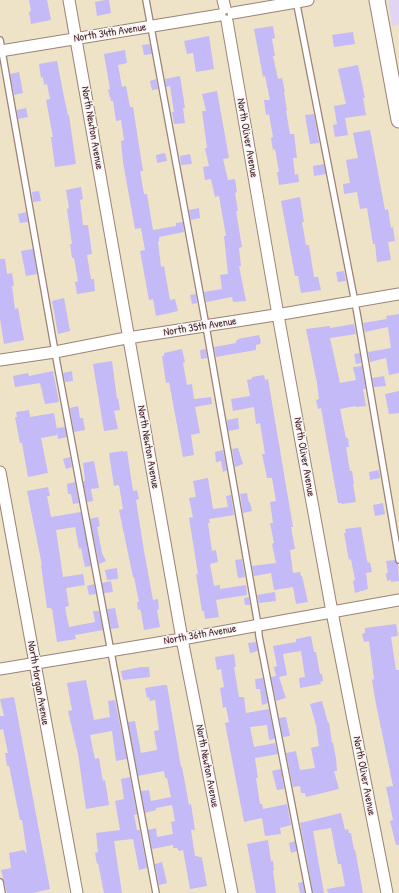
<!DOCTYPE html>
<html>
<head>
<meta charset="utf-8">
<style>
	body { margin:0 }
	canvas { display:block; background:#eee3c7 }
</style>
</head>
<body>
<canvas width="399" height="893"></canvas>
<script>
const ctx = document.querySelector('canvas').getContext('2d');
ctx.lineJoin = 'round';
function paint(path, color) { ctx.fillStyle = color; ctx.fill(path, 'evenodd'); }
function strokePath(path, color, width, dash) { ctx.strokeStyle = color; ctx.lineWidth = width; ctx.lineCap = dash ? 'butt' : 'round'; ctx.setLineDash(dash || []); ctx.stroke(path); }
function write(font, color, halo, rows, align = 'center') {
  ctx.font = font + ' "Patrick Hand",sans-serif'; ctx.lineWidth = 3; ctx.setLineDash([]); ctx.textBaseline = 'middle'; ctx.strokeStyle = halo; ctx.fillStyle = color; for (const [text, x, y, turn = 0] of rows) {
    ctx.save(); ctx.translate(x, y); ctx.rotate((+turn || 0) * Math.PI / 180); ctx.textAlign = isNaN(turn) ? turn : align; if (halo) ctx.strokeText(text, 0, 0); ctx.fillText(text, 0, 0); ctx.restore();
  }
}
paint(new Path2D(`
	M388,0H399V25L392,26Z`), '#e2d4f3');
paint(new Path2D(`
	M29,0H47L51,20L31,24L29,12L31,11Z
	M105,0H109L111,13L97,16L95,2Z
	M273,26L275,38L272,39L275,56H273L278,79L282,78L285,92H284L287,111H286L290,134H294L297,158H293L295,175L298,174L299,182L279,185L277,172H279L275,149L273,150L271,138L273,137L269,114L266,115L264,100H270L265,76L263,77L254,29Z
	M353,32L355,44L334,47L332,35Z
	M209,36L214,69L196,72L193,53L187,54L184,41Z
	M150,44L152,54L144,55L142,45Z
	M125,50L127,63L118,65L122,87L126,86L130,107H133L143,171H140L144,194H147L153,230L176,226V223L183,222L184,232L159,237V242H158L161,267L164,266L170,300L175,299L178,311L156,316L153,299L149,300L140,251L145,250L141,228L135,229L123,162L121,141L124,140L121,120L116,121L113,101H111L108,90L110,89L104,54Z
	M57,61L64,97L68,115H69L76,164L55,167L51,137H53L46,100L50,99L47,84L44,85L43,77L41,78L39,64Z
	M358,65L365,98H363L366,115L345,118L348,135L335,137L333,125L337,124L334,106L346,104L338,69Z
	M19,72L23,93L14,95L10,74Z
	M180,76L185,108H183L185,123L174,124L172,112H174L170,86L166,87L165,79Z
	M156,79L158,89L152,90L150,81Z
	M217,91L229,158L223,159L228,180L235,179L237,192L235,193L238,211H236L242,247L239,248L241,266H239L246,301L233,302L232,297L206,302L204,292L222,289L220,275L228,274L224,236H226L219,196L215,197L211,179L205,180L203,167L209,166L205,148H207L202,111H206L202,94Z
	M26,108L28,117L18,119L17,110Z
	M314,114L319,143L310,144L305,115Z
	M370,130L385,210L388,209L391,228L393,227L395,241L388,242L391,260L377,262L375,244H373L367,208L360,209L357,192L344,194L343,184L350,183L346,160L358,158L353,133Z
	M165,153L167,161L157,163L156,155Z
	M190,154L192,164L181,165L180,156Z
	M324,164L326,174L314,176L313,166Z
	M81,187L83,199L80,200L83,225H88L92,254L87,255L91,279H94L95,291L77,294L75,282L78,281L74,258H72L70,244H72L67,209L69,208L66,190Z
	M39,191L41,201L33,202L32,192Z
	M300,197L304,222H302L306,245H309L314,277H318L321,290L301,293L298,276H295L281,201Z
	M199,208L200,218L191,220L189,210Z
	M26,212L28,222L20,223L18,214Z
	M33,249L37,274L26,276L21,251Z
	M0,259H5L7,274L12,273L14,286H12L15,309L18,308L24,340L4,344L0,319Z
	M344,271L346,281L338,282L336,272Z
	M196,294L197,303L192,304L190,295Z
	M64,298L70,331L58,334L52,301Z
	M399,314V373L389,375L386,358L370,362L368,352L391,348L388,327L365,332L363,323L387,319L386,316Z
	M354,324L356,334L330,338L340,383L356,380L353,367L362,366L366,389H363L366,406L356,407V406L340,409L346,438H348L349,447H346L350,471H352L354,484H353L356,502L342,504L341,503H338L321,408L318,409L316,400L319,399L317,383L306,329L330,326V328Z
	M259,335L261,341L260,344L256,345V350L216,357L214,347L236,343V341L238,340V339Z
	M182,349L185,362L183,363L187,385L192,384L194,399L211,397L212,404L195,407L200,433L191,435L194,455L183,457L169,382L166,383L162,356H164V353Z
	M206,349L207,358L201,359L200,350Z
	M360,353L361,363L356,364L354,354Z
	M112,361L117,399L118,398L120,410L114,411L118,429L104,431L93,364Z
	M53,371L59,402L45,404L40,383L15,387L13,376L28,373L29,376Z
	M72,371L73,381L65,382L63,373Z
	M264,375L265,380L268,379L293,527H291L295,549L290,550L293,573L300,572L301,576H302L308,602L296,604L293,587L274,590L271,573L254,576L252,566L276,563L272,544L274,543L270,523H273L270,502L276,501L272,478H267L262,454H265L260,423L256,424L254,407L233,411L231,399L250,396L247,380L252,379V377Z
	M384,376L386,386L374,387L372,378Z
	M399,391V413L389,414L385,394Z
	M78,406L80,418H83L85,430L74,432L70,408Z
	M29,410L30,417L54,413L58,435L41,438L48,473L28,477L22,443H20L15,417H17L16,412Z
	M238,418L239,429L228,431L227,420Z
	M65,427L67,437L58,439L57,428Z
	M238,448L243,464L235,467L232,449Z
	M223,450L227,470L223,472L221,461L216,462L215,452Z
	M123,451V452L127,451L133,491L137,490L139,499L136,500L144,551L153,600L158,599L159,609L157,610L160,627L144,630L141,612L140,609L138,610L137,602H139L134,577H133L119,510L123,509L119,485L114,486L110,460L109,453Z
	M70,457L72,467L66,469L63,459Z
	M94,461L99,488L91,489L93,501L87,502L83,481H85L83,463Z
	M379,470L380,478L370,480L369,472Z
	M208,478L213,509L228,507L226,496L231,495L234,515L209,519L210,523H208L212,551L216,550L218,562L210,564L214,586L220,585V589L246,585L247,595L216,600L219,617L205,619L204,611H202L196,574H198L189,518L193,517L189,498L196,497L193,481Z
	M75,482L79,503L73,504L71,494H68L67,484Z
	M48,487L50,496H47L51,517L81,512L91,566L85,567L81,548L79,549L75,527L56,530L63,577L83,574L85,585L66,588L69,606L65,607L69,627L95,622L93,611H99L103,630L75,635L76,639L57,642L52,609H51V608H47L41,565H42L27,491Z
	M247,493L249,503L250,502L252,511L243,513L240,494Z
	M383,503L385,514L375,516L373,505Z
	M98,517L100,526L97,527L102,553L106,561L99,564L90,519Z
	M361,527L367,560L368,563L370,562L372,572L366,573L368,589L355,593L353,581L355,580L351,559L349,560L344,533H346L345,529Z
	M242,559L245,577L238,578L235,560Z
	M395,560L396,562L398,564L399,581L391,582V580L387,581L386,573H388L386,561Z
	M117,568L118,579L107,580L105,570Z
	M111,581L113,592L104,593L102,583Z
	M94,584L96,594L89,595L87,586Z
	M275,592L276,601L259,603L257,595Z
	M249,597L250,605H245L244,598Z
	M115,608L119,628L111,629L107,609Z
	M396,624L398,636L391,637L396,670H399V845H396L390,821L393,820L386,787L393,786L375,699L372,680L374,679L369,641L364,642L362,634L365,633V628Z
	M311,636L314,652H316L320,674H322L323,681L320,682L321,684L300,688L299,678L305,677L301,651L283,654L287,675L279,677L286,698L276,701L271,677L276,676L274,667L277,666L273,646L296,642V639Z
	M256,642L258,651L250,653L248,643Z
	M234,654L236,667H234L239,697H244L246,713L269,709L275,739L269,740L267,725L250,727L254,747L275,743L278,754L255,758L258,778H256L260,804H262L263,809L287,804L291,825L280,828L281,834L265,836L262,818L244,822L225,723L229,722L226,707L223,708L222,700L220,688L224,687L221,669L217,670L215,657Z
	M141,667H149L150,677L123,680L121,671Z
	M263,678L268,703L262,705L260,689H256L255,679Z
	M86,680L94,720L110,717L108,701L115,700L127,759L116,761L112,731L90,735L95,759L99,758L102,776L103,781L105,780L109,805L86,809L78,754L68,711L72,710L67,683Z
	M163,685H167L181,767H182L189,805L191,804L195,830H191L195,856H198V857H201L202,858L207,886L190,889L183,850L179,851L177,848H173V845L152,849L148,830L156,828L157,837L173,834L171,822L175,821L172,805L156,808V810L145,813L141,791L149,790L151,801L171,797L167,778H165L164,771L138,776L128,722L135,721L141,753L157,750L154,731L159,730L155,700L150,701L149,697L147,698L145,688Z
	M14,697L50,889L33,893H7L1,870L11,868L9,853L24,850L27,854L22,820H20L9,766H7L5,753H8L3,729L0,730V716H4L0,699Z
	M322,701L328,723L329,722L332,743H333L336,758L337,771H334L339,789L306,797L305,793H301L300,786L293,787L286,753L296,751L300,770L315,768L311,748L319,746L316,725L310,704Z
	M286,717L290,736L283,737L279,718Z
	M281,769L284,789L277,790L272,771Z
	M130,777L137,814L134,815L137,830H140V831L147,868L139,870L133,839L114,841L122,893H104L98,863L97,864L95,853L98,852L96,833L120,830L115,801L124,799L121,779Z
	M341,813L345,830L348,829L349,833H351L354,850L355,849L363,893H328L327,889L345,886L341,864H338L331,828L313,831L324,893H313L300,823Z
	M268,840L271,861H273L274,871H273L276,893H256L247,844Z
	M295,841L297,851L291,853L289,843Z
	M162,862L167,883L159,885L155,864Z
	M303,882L305,893H300L298,883Z`), '#c3baf7');
const lane = new Path2D(`
	M146,0L206,326L258,625L259,636L309,893
	M296,0L357,313L399,560
	M0,40L57,363L156,893
	M0,882L2,893`);
const street = new Path2D(`
	M69,0L182,639L232,893
	M223,0L225,8
	M233,13L308,0
	M227,21L278,315L332,612L387,893
	M0,51L220,15
	M0,360L55,352L121,339L288,313L399,294
	M0,472L77,893
	M0,669L182,639L399,600`);
const secondary = new Path2D(`
	M377,0L399,120`);
strokePath(lane, '#9c8179', 8);
strokePath(street, '#9c8179', 13);
strokePath(secondary, '#9c8179', 17);
strokePath(lane, '#fff', 5.5);
strokePath(street, '#fff', 11);
strokePath(secondary, '#fff', 15);
write('11px', '#4a1f2b', '#f6f6f2', [
	["North 34th Avenue",110,33,-9],
	["North Newton Avenue",92,128,80],
	["North Oliver Avenue",247,138,80],
	["North 35th Avenue",200,327,-9],
	["North Newton Avenue",148,447,80],
	["North Oliver Avenue",304,457,80],
	["North 36th Avenue",200,635,-10],
	["North Morgan Avenue",38,683,80],
	["North Newton Avenue",207,766,79],
	["North Oliver Avenue",364,776,79]
]);
</script>
</body>
</html>
